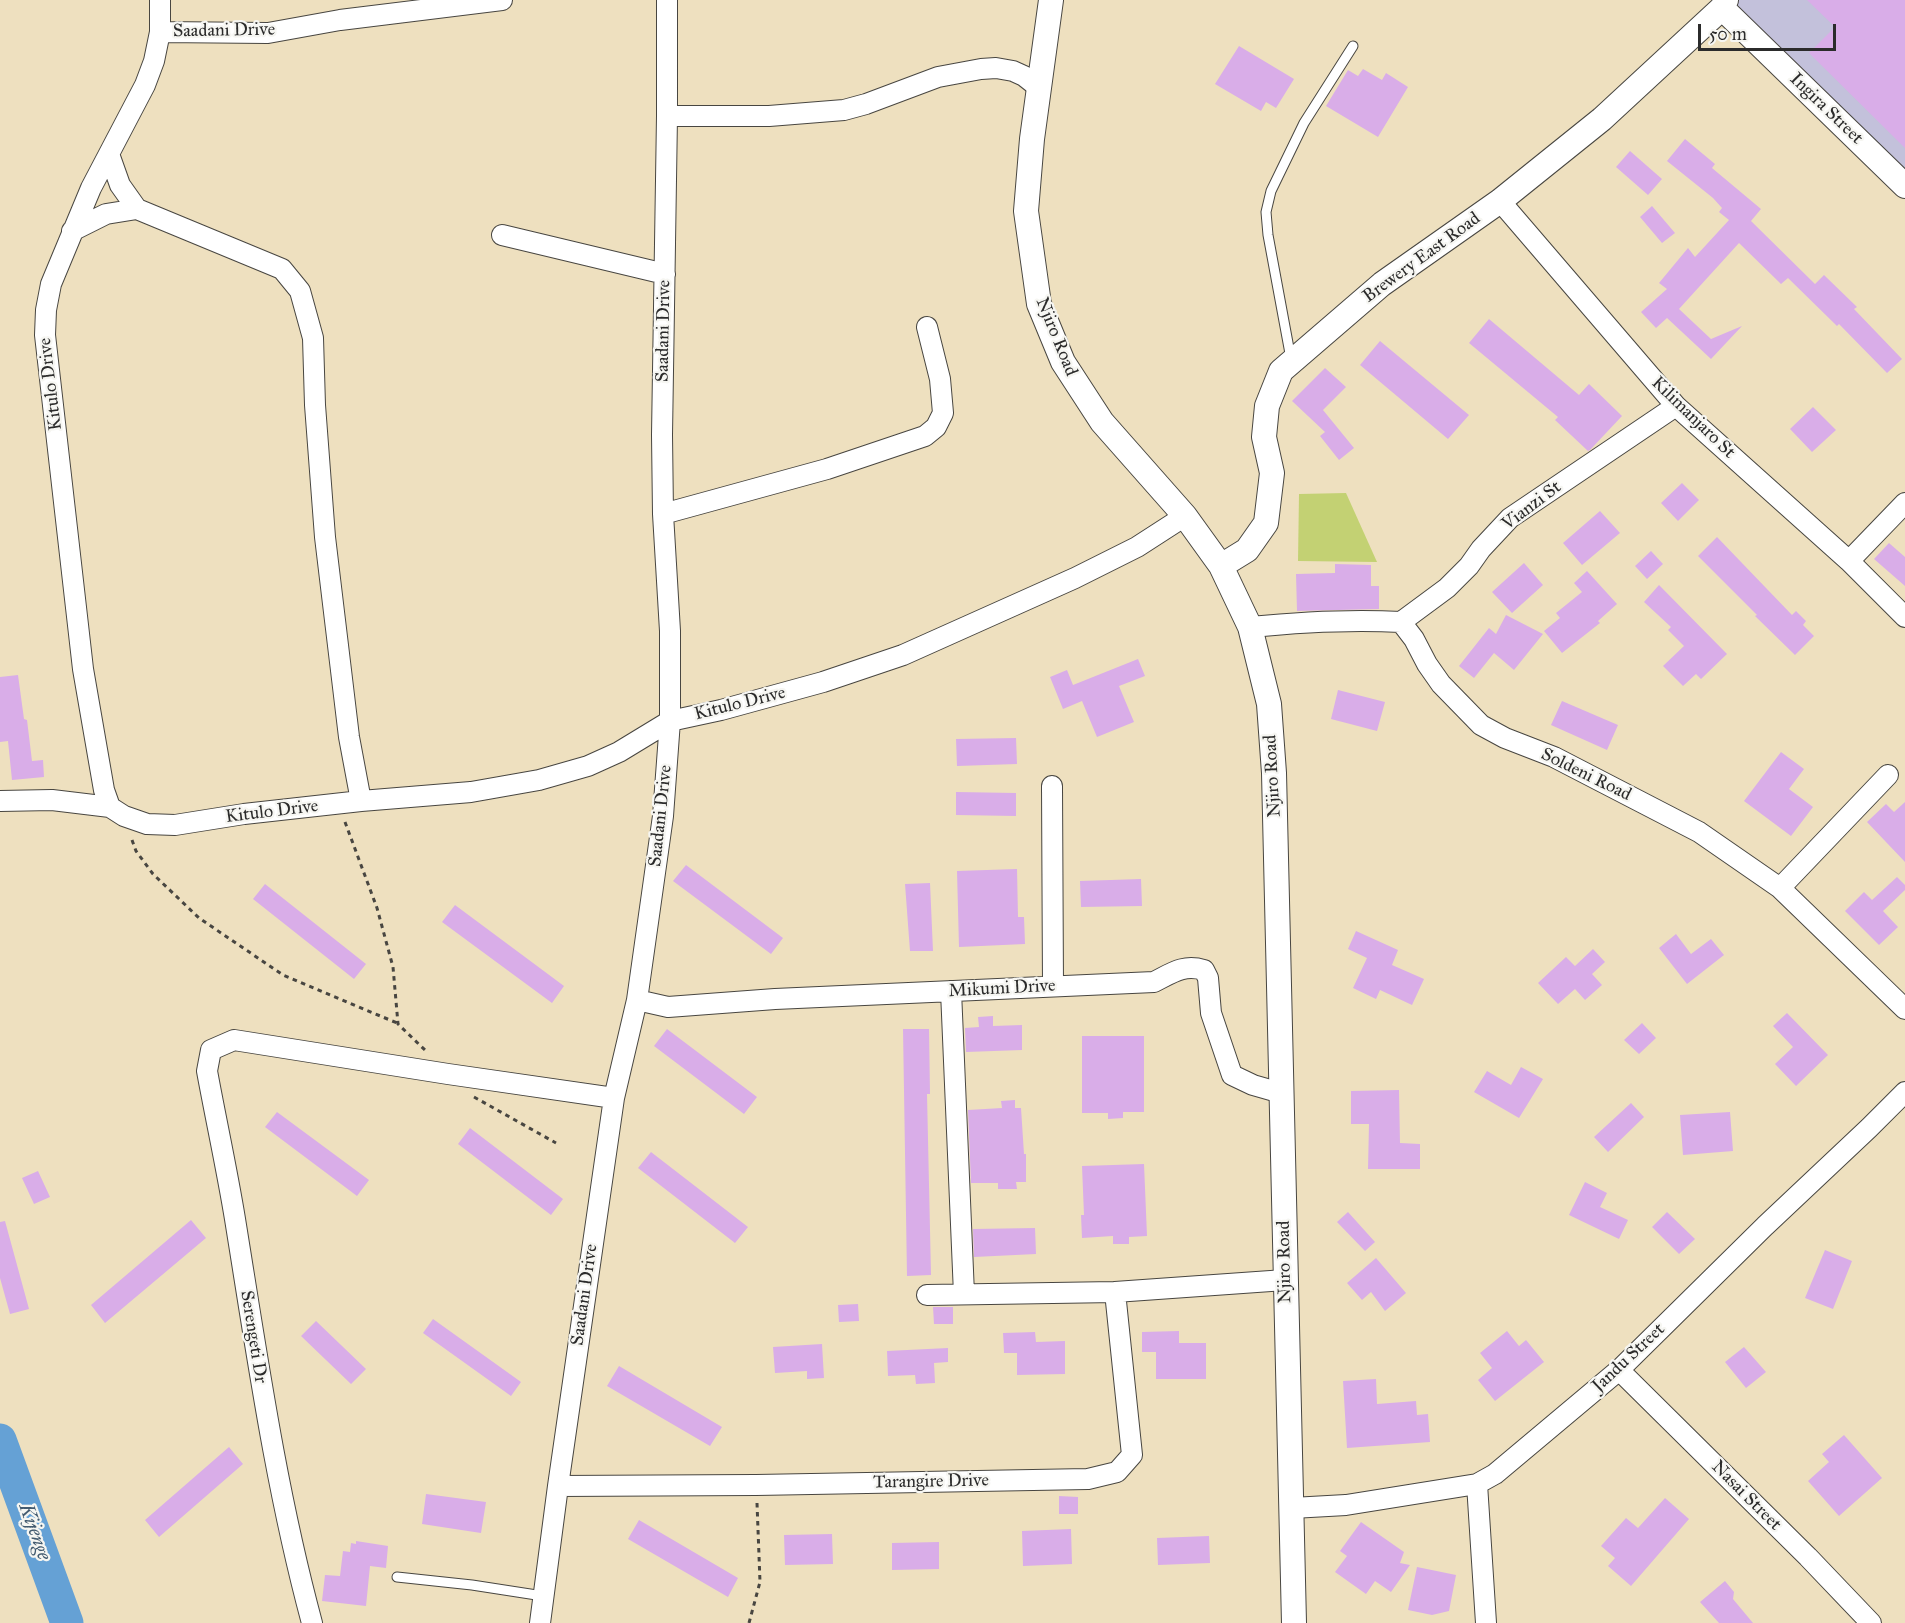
<!DOCTYPE html>
<html>
<head>
<meta charset="utf-8">
<style>
	body { margin:0 }
	#map { position:relative; width:1905px; height:1623px; overflow:hidden; background:#eee0bf; font-family:"IM FELL Great Primer",serif }
	canvas { display:block }
	.scale { position:absolute; left:1698px; top:24px; width:138px; height:27px; box-sizing:border-box; border:3px solid #2b2b2b; border-top:0; padding-left:8px; font-size:18px; line-height:21px; white-space:nowrap; color:#2b2b2b; -webkit-text-stroke:4px #f6f6f2; paint-order:stroke }
</style>
</head>
<body>
<div id="map">
<canvas width="1905" height="1623"></canvas>
<div class="scale">50 m</div>
</div>
<script>
const ctx = document.querySelector('canvas').getContext('2d');
ctx.lineJoin = 'round';
function paint(path, color) { ctx.fillStyle = color; ctx.fill(path, 'evenodd'); }
function strokePath(path, color, width, dash) { ctx.strokeStyle = color; ctx.lineWidth = width; ctx.lineCap = dash ? 'butt' : 'round'; ctx.setLineDash(dash || []); ctx.stroke(path); }
function write(font, color, halo, rows, align = 'center') {
  ctx.font = font + ' "IM FELL Great Primer",serif'; ctx.lineWidth = 4.5; ctx.setLineDash([]); ctx.textBaseline = 'middle'; ctx.strokeStyle = halo; ctx.fillStyle = color; for (const [text, x, y, turn = 0] of rows) {
    ctx.save(); ctx.translate(x, y); ctx.rotate((+turn || 0) * Math.PI / 180); ctx.textAlign = isNaN(turn) ? turn : align; if (halo) ctx.strokeText(text, 0, 0); ctx.fillText(text, 0, 0); ctx.restore();
  }
}
paint(new Path2D(`
	M1730,0H1905V173Z`), '#c3c1db');
paint(new Path2D(`
	M1346,493L1377,562L1298,561L1299,494Z`), '#c3d173');
strokePath(new Path2D(`
	M0,1440L67,1623`), '#65a1d5', 33);
paint(new Path2D(`
	M1807,0H1905V148L1809,53L1835,27Z
	M1239,46L1294,79L1276,108L1266,102L1261,111L1215,84Z
	M1363,69L1382,80L1386,73L1408,87L1378,137L1326,106L1348,70L1358,76Z
	M1685,139L1715,164L1712,168L1761,209L1751,221L1815,284L1824,275L1857,307L1854,309L1902,359L1887,373L1839,324L1837,326L1788,278L1781,284L1739,243L1679,309L1711,339L1742,326L1711,359L1667,318L1656,328L1641,312L1667,289L1659,283L1688,248L1695,257L1729,220L1719,212L1722,208L1713,198L1667,161Z
	M1630,151L1662,179L1648,195L1616,167Z
	M1652,206L1675,233L1662,243L1640,217Z
	M1489,319L1579,395L1589,384L1622,416L1590,450L1588,451L1555,420L1558,417L1469,343Z
	M1380,341L1469,415L1448,439L1360,365Z
	M1325,368L1346,387L1323,410L1354,448L1339,460L1320,436L1325,432L1292,401Z
	M1813,407L1836,430L1812,452L1790,429Z
	M1682,483L1699,500L1678,521L1661,503Z
	M1600,511L1620,533L1582,565L1563,543Z
	M1717,537L1792,615L1796,611L1806,621L1803,625L1814,636L1795,655L1755,616L1757,615L1698,556Z
	M1889,543L1905,557V586L1874,559Z
	M1651,551L1663,564L1647,579L1635,566Z
	M1524,563L1543,585L1512,613L1492,592Z
	M1335,564L1371,565V586H1379V609L1297,611L1296,574L1335,573Z
	M1587,571L1617,604L1598,621L1600,623L1562,653L1544,631L1560,618L1556,613L1582,592L1574,583Z
	M1659,585L1727,654L1701,679L1696,674L1683,686L1663,666L1684,646L1668,630L1671,627L1644,602Z
	M1506,615L1543,634L1514,670L1494,653L1474,678L1459,666L1489,628L1496,634Z
	M1138,659L1145,676L1119,686L1134,722L1097,737L1082,701L1063,709L1050,677L1067,670L1073,685Z
	M18,675L24,719L27,720L32,761L43,760L44,777L12,780L8,741L0,742V677Z
	M1338,690L1385,702L1377,731L1331,719Z
	M1562,701L1618,725L1607,750L1551,725Z
	M1016,738L1017,764L957,766L956,739Z
	M1781,752L1804,769L1789,789L1813,807L1791,836L1744,801Z
	M956,792L1016,793V816L956,815Z
	M1905,802V862L1867,822L1886,804L1894,812Z
	M686,865L783,938L771,954L673,881Z
	M1017,869L1018,917H1024L1025,944L959,947L957,871Z
	M1897,877L1905,885V890L1883,911L1898,927L1879,945L1845,911L1864,892L1872,900Z
	M1141,879L1142,906L1081,907L1080,881Z
	M930,883L933,951H910L905,884Z
	M265,884L366,964L354,979L253,899Z
	M455,905L564,986L552,1003L442,922Z
	M1356,931L1398,950L1392,965L1424,979L1412,1005L1380,990L1376,999L1353,988L1367,958L1348,949Z
	M1676,934L1691,954L1711,939L1724,955L1687,984L1659,948Z
	M1593,949L1605,962L1592,974L1602,985L1585,1000L1575,989L1558,1004L1538,983L1566,957L1575,966Z
	M1787,1013L1828,1055L1796,1086L1775,1064L1793,1047L1773,1026Z
	M993,1016V1026L1022,1025V1050L966,1052L965,1028L979,1027L978,1017Z
	M1642,1023L1656,1038L1639,1054L1624,1040Z
	M667,1029L757,1097L744,1114L654,1046Z
	M903,1029H929L930,1094H927L931,1275L907,1276Z
	M1082,1036H1144V1112H1123V1118L1108,1119V1113H1082Z
	M1521,1067L1543,1079L1519,1118L1474,1092L1487,1071L1511,1085Z
	M1399,1090L1400,1143L1420,1144V1169H1368L1369,1124H1351V1091Z
	M1015,1100V1108H1021L1024,1154H1026V1182H1016L1017,1189H998V1183H971L968,1110L1002,1108L1001,1101Z
	M1631,1103L1644,1117L1608,1152L1594,1137Z
	M277,1112L369,1180L357,1196L265,1127Z
	M1730,1112L1733,1151L1683,1155L1680,1115Z
	M470,1128L563,1199L551,1215L458,1144Z
	M651,1152L748,1227L735,1243L638,1168Z
	M1144,1164L1147,1236L1129,1237V1244H1113V1236L1082,1238L1081,1215H1084L1082,1166Z
	M38,1171L50,1197L34,1204L22,1178Z
	M1585,1182L1607,1193L1600,1207L1628,1220L1619,1239L1569,1215Z
	M1348,1212L1375,1242L1365,1251L1337,1222Z
	M1667,1212L1695,1239L1679,1254L1652,1227Z
	M191,1220L206,1238L105,1323L91,1305Z
	M5,1221L29,1309L10,1314L0,1278V1222Z
	M1035,1228L1036,1254L974,1257L973,1229Z
	M1825,1250L1852,1261L1833,1309L1805,1298Z
	M1376,1258L1406,1293L1385,1311L1371,1292L1362,1300L1347,1283Z
	M858,1304L859,1321L839,1322L838,1305Z
	M933,1307H953V1324H934Z
	M433,1319L521,1382L511,1396L423,1333Z
	M316,1321L366,1369L351,1384L301,1336Z
	M1179,1331V1343H1206V1379H1156V1352H1142V1332Z
	M1507,1331L1519,1346L1526,1340L1544,1362L1495,1401L1478,1380L1492,1368L1480,1353Z
	M1035,1332L1036,1342L1065,1341V1374L1017,1375V1353H1004L1003,1333Z
	M822,1344L824,1378L807,1379V1371L775,1373L773,1347Z
	M1744,1347L1766,1372L1746,1388L1725,1362Z
	M948,1348V1362L934,1363L935,1383L916,1384L915,1375L888,1376L887,1351Z
	M619,1366L722,1427L710,1446L607,1386Z
	M1376,1379L1377,1404L1416,1401L1417,1415L1428,1414L1430,1442L1347,1448L1343,1381Z
	M1844,1435L1882,1478L1839,1516L1808,1481L1829,1462L1822,1454Z
	M229,1447L243,1464L159,1537L145,1520Z
	M426,1494L486,1502L481,1533L422,1524Z
	M1059,1496L1078,1497V1514H1059Z
	M1665,1498L1689,1519L1631,1586L1608,1566L1615,1558L1601,1546L1626,1518L1638,1528Z
	M639,1520L738,1578L728,1597L628,1539Z
	M1361,1522L1404,1552L1400,1563L1410,1565L1391,1592L1375,1581L1366,1594L1335,1572L1347,1556L1340,1551Z
	M1071,1529L1072,1564L1023,1566L1022,1531Z
	M832,1534L833,1564L785,1565L784,1535Z
	M1209,1536L1210,1563L1158,1565L1157,1538Z
	M356,1541L388,1546L386,1568L370,1566L366,1606L322,1601L325,1575L340,1576L343,1551L350,1552L351,1543L356,1544Z
	M939,1542V1569L892,1570V1543Z
	M1417,1567L1456,1575L1449,1611L1432,1615L1408,1610Z
	M1725,1581L1734,1592L1733,1599L1753,1623H1719L1700,1602Z`), '#d9ade8');
const service = new Path2D(`
	M1291,359L1268,235L1266,212L1271,191L1304,123L1353,46
	M397,1577L472,1585L543,1596`);
const minor = new Path2D(`
	M160,0V32L154,61L145,85L91,188L51,284L46,310L45,335L83,669L104,790L110,807L124,816L147,824L175,825L244,814L361,801L471,792L539,780L588,766L619,752L670,721L721,710L823,682L903,655L1075,578L1137,547L1185,516
	M160,32L268,33L340,20L502,0
	M667,116H769L844,110L866,104L938,77L981,69L996,68L1013,71L1024,76L1038,87
	M109,154L120,185L137,209
	M1500,201L1676,406L1849,561L1905,617
	M72,231L106,214L137,209L282,269L300,291L313,338L315,405L325,537L349,737L361,801
	M502,235L665,274
	M663,514L827,469L925,436L936,427L943,413L940,379L927,327
	M1849,561L1905,503
	M1401,622L1447,588L1469,566L1481,549L1510,518L1676,406
	M1250,627C1301,622 1350,619 1401,622L1414,639L1427,664L1441,684L1481,725L1505,738L1554,757L1699,832L1780,888L1905,1009
	M1052,786L1053,986
	M0,801L52,800L110,807
	M1780,888L1888,775
	M951,991L964,1294
	M637,1000L668,1007L775,999L1154,982C1172,973 1183,964 1204,970L1208,978L1211,1013L1232,1075L1253,1085L1281,1093
	M927,1295L1115,1292L1285,1280
	M1619,1370L1808,1557L1871,1623
	M1477,1484L1486,1623
	M558,1486L756,1485L1088,1479L1117,1472L1132,1455L1115,1292
	M1292,1508L1346,1505L1477,1484L1495,1474L1619,1370L1765,1226L1869,1128L1905,1092
	M312,1623C276,1490 257,1355 235,1219C227,1170 216,1120 207,1071L211,1050L234,1040L448,1074L614,1098
	M540,1623L558,1486L614,1098L637,1000L663,816L670,721V631L663,514L662,435L667,116V0`);
const tertiary = new Path2D(`
	M1051,0L1032,139L1026,211L1039,304L1063,362L1102,422L1185,516L1221,566L1250,627L1269,704L1274,773L1294,1623
	M1722,8L1905,186
	M1221,566L1247,550L1266,523L1272,473L1264,437L1267,406L1281,371L1382,284L1500,201L1602,119L1722,8L1726,0`);
strokePath(service, '#484641', 11);
strokePath(minor, '#484641', 22);
strokePath(tertiary, '#484641', 26);
strokePath(new Path2D(`
	M345,822L377,908L393,967L398,1024L426,1051
	M132,840L136,851L153,874L199,918L283,975L397,1023
	M474,1097L556,1143
	M749,1623L760,1582L757,1503`), '#484641', 3, [4.5, 4.5]);
strokePath(service, '#fff', 9);
strokePath(minor, '#fff', 20);
strokePath(tertiary, '#fff', 24);
write('18px', '#2b2b2b', '#f6f6f2', [
	["Saadani Drive",224,31,-1],
	["Ingira Street",1826,109,44],
	["Brewery East Road",1422,258,-36],
	["Saadani Drive",664,331,-89],
	["Njiro Road",1056,337,68],
	["Kitulo Drive",51,384,-97],
	["Kilimanjaro St",1693,418,44],
	["Vianzi St",1532,506,-37],
	["Kitulo Drive",740,704,-14],
	["Soldeni Road",1586,775,26],
	["Njiro Road",1273,776,-93],
	["Kitulo Drive",272,812,-7],
	["Saadani Drive",661,816,-84],
	["Mikumi Drive",1002,989,-3],
	["Njiro Road",1285,1262,-91],
	["Saadani Drive",585,1295,-82],
	["Serengeti Dr",253,1337,81],
	["Jandu Street",1629,1358,-43],
	["Tarangire Drive",931,1482,-1],
	["Nasai Street",1746,1496,45]
]);
write('italic 20px', '#425a6f', '#f6f6f2', [
	["Kijenge",34,1532,70]
]);
</script>
</body>
</html>
